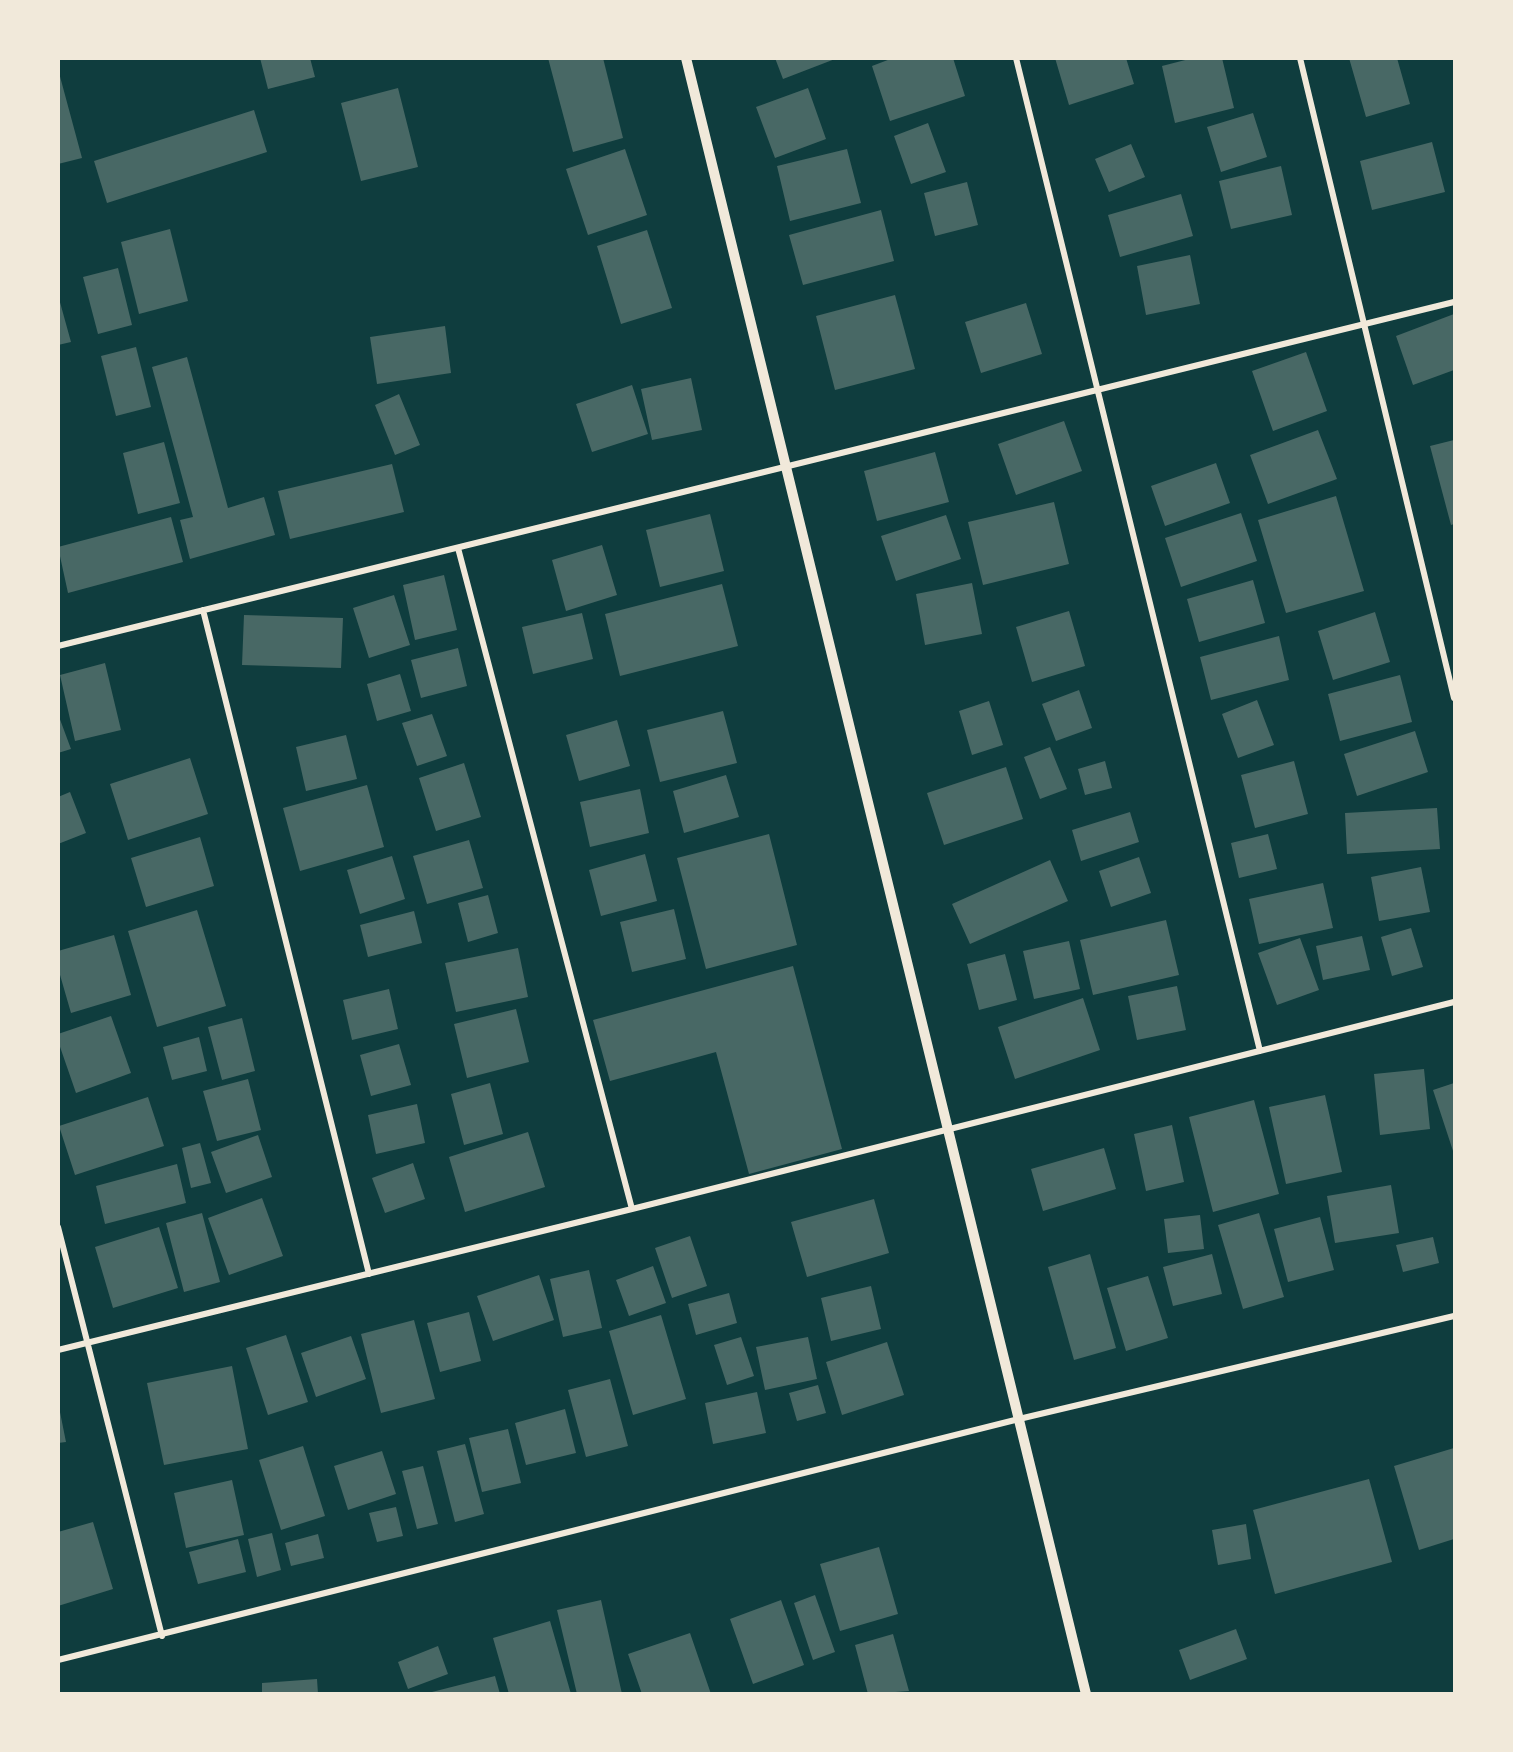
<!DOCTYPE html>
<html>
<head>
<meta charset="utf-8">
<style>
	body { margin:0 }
	#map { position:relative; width:1513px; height:1752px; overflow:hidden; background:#0f3d3e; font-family:"Titillium Web",sans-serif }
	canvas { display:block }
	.frame { position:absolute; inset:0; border:60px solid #f1e9da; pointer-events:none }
</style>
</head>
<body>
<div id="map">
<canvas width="1513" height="1752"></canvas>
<div class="frame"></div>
</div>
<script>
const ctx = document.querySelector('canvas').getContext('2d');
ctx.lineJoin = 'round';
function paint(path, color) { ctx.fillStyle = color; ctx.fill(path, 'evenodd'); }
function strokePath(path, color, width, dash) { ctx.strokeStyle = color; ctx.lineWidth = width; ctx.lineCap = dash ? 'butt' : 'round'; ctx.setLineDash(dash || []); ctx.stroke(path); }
paint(new Path2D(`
	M260,58H310L315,77L268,89Z
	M548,58H603L623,138L573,152Z
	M775,58H835V59L783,79Z
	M893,58H953L965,96L890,121L872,66Z
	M1055,58H1126L1134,84L1069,105Z
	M1193,58H1222L1234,108L1175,123L1162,66Z
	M1349,58H1397L1410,104L1366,117Z
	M58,69L82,158L58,164Z
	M398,88L418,167L361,181L341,103Z
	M808,88L826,139L775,158L756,107Z
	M254,110L267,152L107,203L94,161Z
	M1253,113L1267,157L1221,172L1207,127Z
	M928,123L946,172L911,184L894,136Z
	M1432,142L1445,192L1372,210L1360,161Z
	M1131,144L1145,177L1109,192L1095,159Z
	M625,149L647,215L588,235L566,169Z
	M847,149L861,203L790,221L777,166Z
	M1281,166L1292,215L1231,229L1219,181Z
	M967,182L978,225L935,236L924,193Z
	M1181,194L1193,236L1120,257L1108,215Z
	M881,210L894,261L803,285L789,235Z
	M170,229L188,301L139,314L121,242Z
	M647,230L672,308L621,324L597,246Z
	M1190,255L1200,304L1146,315L1137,266Z
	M118,268L132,325L98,334L83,277Z
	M58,295L71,342L58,345Z
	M895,295L915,369L835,390L816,316Z
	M1026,303L1042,354L981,373L965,322Z
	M1454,314V370L1413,385L1396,336Z
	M445,326L451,373L377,384L370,337Z
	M136,347L151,407L116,416L101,356Z
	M1306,352L1327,411L1273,431L1252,371Z
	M187,357L228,508L264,497L275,535L190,559L180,520L193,517L152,367Z
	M691,378L702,430L652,440L641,389Z
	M632,385L648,434L592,452L576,404Z
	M399,394L420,445L395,455L375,405Z
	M1064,421L1082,471L1016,495L998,444Z
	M1318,430L1337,479L1268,504L1250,455Z
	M1454,440V524L1451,525L1430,446Z
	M164,442L180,503L138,514L123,453Z
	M935,452L949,502L877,521L864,471Z
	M1216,463L1230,503L1165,526L1151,486Z
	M392,464L404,512L290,539L278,491Z
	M1336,496L1364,591L1286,613L1258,520Z
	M1054,502L1069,564L983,585L968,522Z
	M1241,513L1257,561L1181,587L1165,538Z
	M710,514L724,571L660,587L646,530Z
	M946,515L961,559L896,581L881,536Z
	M171,517L183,562L68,593L58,547Z
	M602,545L617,595L566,611L552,560Z
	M444,575L457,630L415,640L403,585Z
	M1253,580L1265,623L1199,642L1187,599Z
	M972,583L982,634L925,645L916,594Z
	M722,584L738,646L620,676L605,614Z
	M394,595L410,645L369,658L353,608Z
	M1069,611L1085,666L1032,682L1016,627Z
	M1375,612L1390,662L1333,680L1318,631Z
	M582,613L593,659L533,674L522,627Z
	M244,615L343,618L341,668L242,665Z
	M1279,636L1289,680L1211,700L1200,657Z
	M458,648L467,686L421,698L411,660Z
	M105,663L121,730L75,741L60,675Z
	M400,674L411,711L377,721L367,684Z
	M1400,675L1412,722L1340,741L1328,694Z
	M1079,690L1092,728L1056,741L1042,704Z
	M1257,700L1274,745L1238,758L1222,714Z
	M989,701L1003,745L972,755L959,711Z
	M723,711L737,763L660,782L647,730Z
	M58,714L71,749L58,753Z
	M432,714L447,756L417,766L402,723Z
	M617,720L630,766L579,781L566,735Z
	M1415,731L1428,772L1357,796L1344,754Z
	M346,735L357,779L306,791L296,747Z
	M1050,747L1067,789L1040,799L1024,757Z
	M190,758L208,814L128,840L110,784Z
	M1105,761L1112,788L1085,795L1078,769Z
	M1294,761L1308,814L1255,828L1241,775Z
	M464,763L481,817L436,831L419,778Z
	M1006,767L1023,819L944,845L927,793Z
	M726,775L739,817L684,833L673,791Z
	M367,785L384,847L300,871L283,808Z
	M640,789L649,833L590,847L580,802Z
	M70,792L86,833L58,844V797Z
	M1437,808L1440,849L1347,854L1345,813Z
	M1130,812L1139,842L1081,861L1072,830Z
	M769,834L797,945L706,969L677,858Z
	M1268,834L1277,869L1239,878L1231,843Z
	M200,837L214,886L146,907L131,858Z
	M469,840L483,888L427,904L413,856Z
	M645,854L657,901L601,916L589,870Z
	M392,856L405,899L360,914L347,870Z
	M1139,857L1151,893L1111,907L1099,871Z
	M1050,860L1068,901L970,944L952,904Z
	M1421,867L1430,912L1379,921L1371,877Z
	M1323,883L1333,928L1259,944L1249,899Z
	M488,895L498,933L468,942L458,903Z
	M674,909L686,959L632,972L620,922Z
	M197,910L226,1006L157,1027L128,931Z
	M414,911L422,943L368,957L360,925Z
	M1166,920L1179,975L1093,995L1080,940Z
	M1411,928L1423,967L1392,976L1381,937Z
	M114,935L131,995L71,1013L58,968V951Z
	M1362,936L1370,970L1323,980L1316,946Z
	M1300,938L1319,990L1277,1005L1258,953Z
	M1069,941L1080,989L1034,999L1023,951Z
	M518,948L528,997L456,1012L445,963Z
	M1005,954L1017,1000L979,1010L967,964Z
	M793,966L842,1149L749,1174L716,1052L610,1081L593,1020Z
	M1177,986L1186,1030L1137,1040L1128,996Z
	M389,989L398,1029L352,1040L343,1000Z
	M1083,998L1100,1050L1015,1079L998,1027Z
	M516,1009L529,1062L467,1078L454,1024Z
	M111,1016L131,1073L76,1093L58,1041V1034Z
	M242,1018L255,1071L222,1080L208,1027Z
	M199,1037L207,1071L172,1080L163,1047Z
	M399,1044L411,1085L371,1096L360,1055Z
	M1424,1069L1430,1129L1380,1135L1374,1074Z
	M248,1079L261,1130L217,1141L203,1091Z
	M490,1083L503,1134L464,1145L451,1094Z
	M1454,1083V1154L1433,1090Z
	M1325,1095L1342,1172L1286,1184L1269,1107Z
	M148,1097L164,1146L75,1175L59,1126Z
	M1254,1100L1279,1194L1213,1212L1189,1117Z
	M417,1104L425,1143L376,1154L368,1115Z
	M1172,1125L1184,1182L1146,1191L1134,1134Z
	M528,1132L545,1187L465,1212L449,1157Z
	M258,1135L272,1177L226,1193L211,1152Z
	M200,1143L211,1183L191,1188L182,1148Z
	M1104,1148L1116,1189L1043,1211L1031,1169Z
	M413,1163L425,1199L385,1213L372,1178Z
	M177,1164L186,1203L105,1224L96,1186Z
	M1391,1185L1399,1233L1335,1243L1327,1196Z
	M262,1198L283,1256L229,1275L208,1218Z
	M874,1199L889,1253L807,1277L791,1222Z
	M202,1213L220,1282L184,1292L166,1223Z
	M1259,1213L1284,1297L1243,1309L1218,1225Z
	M1200,1215L1204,1249L1168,1253L1164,1219Z
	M1320,1217L1334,1270L1288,1282L1274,1229Z
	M159,1227L178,1288L113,1308L95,1247Z
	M690,1236L707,1286L672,1298L655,1248Z
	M1433,1237L1439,1263L1403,1272L1396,1245Z
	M1090,1254L1116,1348L1074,1360L1048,1267Z
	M1212,1254L1222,1294L1173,1306L1163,1267Z
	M653,1266L666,1303L629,1316L616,1280Z
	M589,1270L602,1328L563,1337L550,1279Z
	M539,1275L554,1320L493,1341L477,1296Z
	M1148,1276L1168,1338L1126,1351L1107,1288Z
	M871,1286L881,1329L831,1341L821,1298Z
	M729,1293L737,1323L696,1335L688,1304Z
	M469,1312L481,1361L440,1372L427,1323Z
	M661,1315L686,1399L633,1415L609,1331Z
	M414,1320L435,1399L381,1413L361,1334Z
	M286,1335L308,1402L268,1415L246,1348Z
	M351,1336L366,1379L316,1397L301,1353Z
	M741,1337L754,1376L727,1385L714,1345Z
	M808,1337L817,1379L765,1390L756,1347Z
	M887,1342L904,1395L842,1415L826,1362Z
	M232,1366L248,1449L164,1465L147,1383Z
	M610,1379L628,1446L586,1457L568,1390Z
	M818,1385L826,1413L797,1421L789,1393Z
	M757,1392L766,1433L713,1444L705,1403Z
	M58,1402L66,1442L58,1443Z
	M565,1409L576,1453L526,1465L515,1423Z
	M508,1429L521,1483L482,1492L469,1438Z
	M465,1444L484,1514L455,1522L437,1451Z
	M303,1446L325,1516L281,1530L259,1460Z
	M1454,1448V1539L1419,1550L1394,1466Z
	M382,1451L396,1494L348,1510L334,1466Z
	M423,1466L438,1524L417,1529L402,1471Z
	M1369,1479L1392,1562L1275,1594L1253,1510Z
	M232,1480L244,1535L186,1548L174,1493Z
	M396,1507L403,1536L377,1542L369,1513Z
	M93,1522L113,1589L58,1606V1532Z
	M1246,1524L1251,1559L1218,1565L1212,1530Z
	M272,1533L281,1570L257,1577L248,1539Z
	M318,1534L324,1558L291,1566L285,1543Z
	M238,1539L246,1572L198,1584L189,1552Z
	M879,1547L898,1614L840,1631L820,1564Z
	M815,1595L835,1652L813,1660L794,1603Z
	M601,1600L622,1694H577L557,1610Z
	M781,1600L804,1665L753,1684L730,1619Z
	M550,1621L571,1694H509L493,1638Z
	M1236,1629L1247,1659L1190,1680L1179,1650Z
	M690,1633L711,1694H642L628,1654Z
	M893,1634L909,1691L868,1694L855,1645Z
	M438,1646L448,1674L408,1689L398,1662Z
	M495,1676L500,1694H428V1693Z
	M317,1679L318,1694H262V1683Z`), '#486865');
strokePath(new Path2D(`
	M1016,58L1260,1051
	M1300,58L1454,698
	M458,548L632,1209
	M203,610L369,1274
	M58,646L1454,302
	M58,1227L162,1636
	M58,1350L632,1209L1454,1002
	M58,1660L1019,1419L1454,1316`), '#f1e9da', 6);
strokePath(new Path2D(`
	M686,58L1086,1694`), '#f1e9da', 10);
</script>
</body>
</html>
